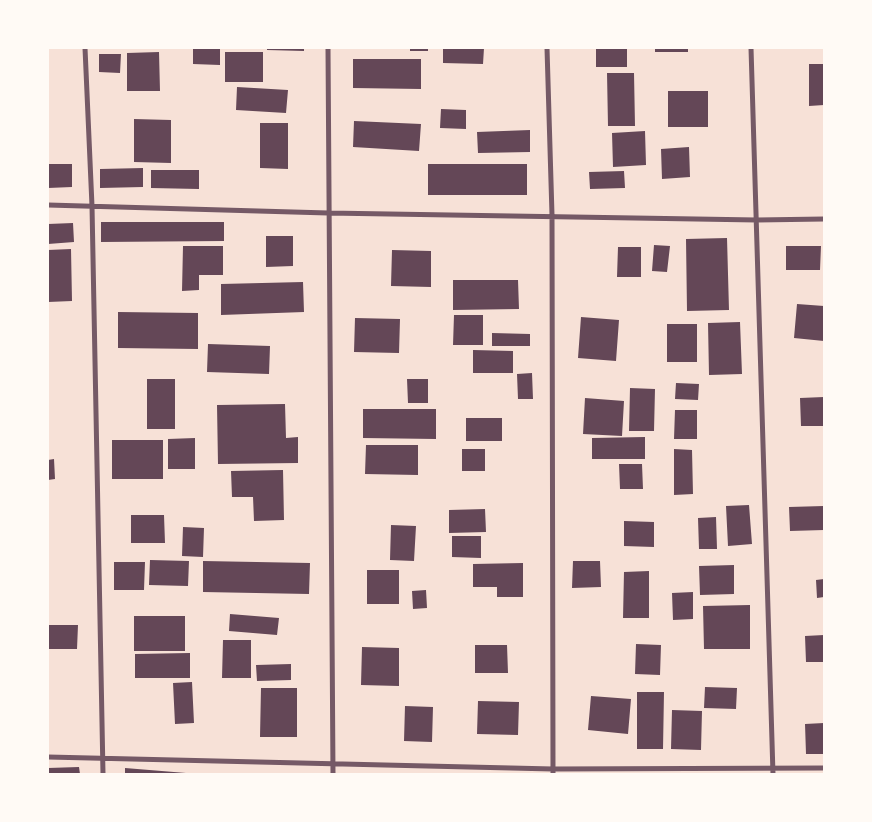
<!DOCTYPE html>
<html>
<head>
<meta charset="utf-8">
<style>
	body { margin:0 }
	#map { position:relative; width:872px; height:822px; overflow:hidden; background:#f7e1d7; font-family:"Noto Serif",serif }
	canvas { display:block }
	.frame { position:absolute; inset:0; border:49px solid #fffaf5; pointer-events:none }
</style>
</head>
<body>
<div id="map">
<canvas width="872" height="822"></canvas>
<div class="frame"></div>
</div>
<script>
const ctx = document.querySelector('canvas').getContext('2d');
ctx.lineJoin = 'round';
function paint(path, color) { ctx.fillStyle = color; ctx.fill(path, 'evenodd'); }
function strokePath(path, color, width, dash) { ctx.strokeStyle = color; ctx.lineWidth = width; ctx.lineCap = dash ? 'butt' : 'round'; ctx.setLineDash(dash || []); ctx.stroke(path); }
paint(new Path2D(`
	M193,48H220V65L193,64Z
	M267,48H304V51L267,50Z
	M410,48H428V51H410Z
	M443,48H484L483,64L443,63Z
	M596,48H627V67H596Z
	M655,48H688V52H655Z
	M159,52L160,91H127V53Z
	M225,52H263V82H225Z
	M99,54H121L120,73L99,72Z
	M353,59H421V89L353,88Z
	M809,64H824V105L809,106Z
	M607,73H634L635,126H608Z
	M237,87L288,90L286,113L236,110Z
	M668,91H708V127H668Z
	M441,109L466,110V129L440,128Z
	M134,119L171,120V163L134,162Z
	M354,121L421,124L419,151L353,147Z
	M260,123H288V169L260,168Z
	M530,130V152L478,153L477,132Z
	M645,131L646,165L613,167L612,133Z
	M689,147L690,177L662,179L661,149Z
	M48,164H72V187L48,188Z
	M428,164H527V195H428Z
	M143,168V187L100,188V169Z
	M151,170H199V189L151,188Z
	M624,171L625,188L590,189L589,172Z
	M101,222H224V241L101,242Z
	M73,223L74,242L48,244V224Z
	M266,236H293V266L266,267Z
	M727,238L729,310L687,311L686,239Z
	M654,245L670,246L667,272L652,271Z
	M183,246H223V275H199V290L182,291Z
	M786,246H821L820,270H786Z
	M618,247H641V277H617Z
	M71,249L72,301L48,302V250Z
	M392,250L431,251V287L391,286Z
	M453,280H518L519,309L453,310Z
	M303,282L304,312L221,315V284Z
	M797,304L824,306V341L794,338Z
	M118,312L198,313V349L118,348Z
	M454,315H483V345H453Z
	M581,317L619,320L616,361L578,358Z
	M355,318L400,319L399,353L354,352Z
	M740,322L742,374L709,375L708,323Z
	M667,324H697V362H667Z
	M492,333L530,334V346H492Z
	M208,344L270,346L269,374L207,372Z
	M473,350L513,351V373H473Z
	M532,373L533,399H518L517,374Z
	M147,379H175V429H147Z
	M407,379H428V403H408Z
	M676,383L699,384L698,400L675,399Z
	M630,388L655,389L654,431H629Z
	M824,397V426H801L800,398Z
	M585,398L624,401L622,436L583,434Z
	M285,404L286,438L298,437V463L218,464L217,405Z
	M363,409H436V439L363,438Z
	M675,410H697V439H674Z
	M466,418H502V441H466Z
	M645,437V459H592V438Z
	M195,438V469H168V439Z
	M112,440H163V479H112Z
	M366,445H418V475L365,474Z
	M462,449H485V471H462Z
	M674,449L692,450L693,494L674,495Z
	M54,459L55,479L48,480V460Z
	M619,464H642L643,489H620Z
	M283,470L284,520L254,521L253,497H232L231,471Z
	M749,505L752,544L728,546L726,506Z
	M824,506V530L790,531L789,507Z
	M485,509L486,532L449,533V510Z
	M131,515H164L165,543H131Z
	M716,517L717,549H699L698,518Z
	M624,521L654,522V547L624,546Z
	M391,525L416,526L414,561L390,560Z
	M183,527L204,528L203,557L182,556Z
	M452,536H481V558L452,557Z
	M150,560L189,561L188,586L149,585Z
	M203,561L310,563L309,594L203,592Z
	M573,561H600L601,587L572,588Z
	M114,562H145L144,590H114Z
	M523,563V597H497V587H473V564Z
	M734,565V594L700,595L699,566Z
	M367,570H399V604H367Z
	M649,571V618H623L624,572Z
	M824,579V597L817,598L816,580Z
	M426,590L427,608L413,609L412,591Z
	M693,592V619L673,620L672,593Z
	M750,605V649H704L703,606Z
	M230,614L279,618L277,635L229,631Z
	M134,616H185V651H134Z
	M48,625H78L77,649H48Z
	M824,635V662H806L805,636Z
	M223,640H251V678H222Z
	M636,644L661,645L660,675L635,674Z
	M475,645H507L508,673H475Z
	M362,647L399,648V686L361,685Z
	M190,653V678H135V654Z
	M291,664V680L257,681L256,665Z
	M192,682L194,723L175,724L173,683Z
	M705,687L737,688L736,709L704,708Z
	M261,688H297V737H260Z
	M637,692H664L663,749H637Z
	M591,696L631,699L628,734L588,730Z
	M478,701L519,702L518,735L477,734Z
	M405,706L433,707L432,742L404,741Z
	M672,710L702,711L701,750L671,749Z
	M824,723V754H806L805,724Z
	M79,767L80,774H48V768Z
	M125,768L186,773V774H125Z`), '#644757');
strokePath(new Path2D(`
	M85,48L92,206L103,774
	M328,48L333,774
	M547,48L552,215L553,774
	M751,48L773,774
	M48,205L328,213L757,220L824,219
	M48,757L553,769L824,768`), '#755966', 5);
</script>
</body>
</html>
